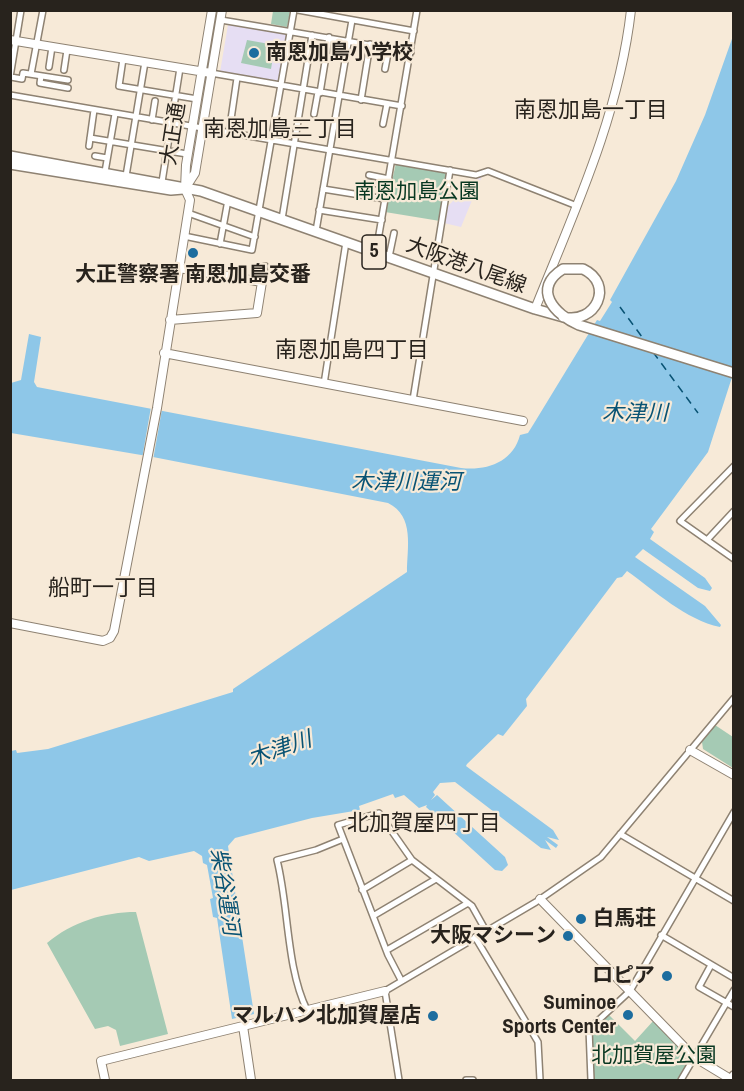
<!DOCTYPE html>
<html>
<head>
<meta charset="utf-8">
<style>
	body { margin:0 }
	#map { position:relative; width:744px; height:1091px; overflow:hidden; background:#f7ead8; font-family:"Archivo Narrow",sans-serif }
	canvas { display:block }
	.frame { position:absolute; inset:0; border:12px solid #28231d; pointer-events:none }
</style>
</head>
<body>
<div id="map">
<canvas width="744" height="1091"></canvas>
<div class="frame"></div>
</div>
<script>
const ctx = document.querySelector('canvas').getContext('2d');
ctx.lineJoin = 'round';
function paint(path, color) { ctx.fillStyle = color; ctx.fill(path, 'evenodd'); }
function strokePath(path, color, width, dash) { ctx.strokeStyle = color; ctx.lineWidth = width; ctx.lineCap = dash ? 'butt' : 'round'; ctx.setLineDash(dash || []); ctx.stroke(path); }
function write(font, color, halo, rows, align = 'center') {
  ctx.font = font + ' "Archivo Narrow","Noto Sans JP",sans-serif'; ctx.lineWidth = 4.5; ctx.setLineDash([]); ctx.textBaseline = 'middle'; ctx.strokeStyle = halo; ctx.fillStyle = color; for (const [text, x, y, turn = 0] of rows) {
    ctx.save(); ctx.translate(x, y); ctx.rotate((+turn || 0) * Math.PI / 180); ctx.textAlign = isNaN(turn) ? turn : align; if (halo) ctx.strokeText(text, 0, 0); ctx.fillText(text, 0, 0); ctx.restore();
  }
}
paint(new Path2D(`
	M228,25L287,34L278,83L220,72Z
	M482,176L461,227L444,223L448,206L477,177Z`), '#e6def3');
paint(new Path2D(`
	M273,11L290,12L287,27L271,24Z
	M247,40L275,45L271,69L241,63Z
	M396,163L448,172L440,221L385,212Z
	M715,725L733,737V768L703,749L702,742Z
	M136,912L168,1034L120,1046L116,1030L108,1026L95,1029L47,943C72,922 104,912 136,912Z
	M608,1014L635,1041L654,1020L691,1057L678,1080H593L590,1029Z`), '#a5cab4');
paint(new Path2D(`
	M733,36V374L708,452L651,529L654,532L650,539L705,578L712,588L710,591L698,588L643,549L635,557L705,606L721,625L720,627C686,620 655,591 627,571L622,577L617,578L526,699L527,706L503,736L498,734L467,764L466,766L474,772L553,830L559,840L547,837L558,845L556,848L545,840L551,850L541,848L455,782L440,783L433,792L435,795L431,800L437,795L505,857L508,865L502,871L495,870L426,807L427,805L419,808L404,795L395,798L393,794L359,806L360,810L312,818L235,838L228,846L254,1014L232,1019L217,918L213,917L210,899L213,898L207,865L203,863L202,856L194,851L149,861L139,857L11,890V751L16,750L17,753L48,749L233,692V689L407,572C407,548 415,516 388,503L153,457L11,433V383L21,380L29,334L41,337L34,382L37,387L461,468C487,471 513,462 520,435L528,433L533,425L597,320L600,321L612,302L610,300L676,181L705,115Z`), '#8ec7e8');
paint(new Path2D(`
	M151,407L162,409L153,460L142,459Z`), '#f7ead8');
strokePath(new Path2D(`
	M620,307L645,341
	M653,352L698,413`), '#095374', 1.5, [8, 6]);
const street = new Path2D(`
	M298,10L414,31
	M221,20L411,52
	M123,59L119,86L197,99
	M49,67L52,47
	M385,69L389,48
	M64,70L67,50
	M211,73L402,106
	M31,74L43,10
	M41,76L40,83L68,88
	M10,77L21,10
	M11,77L22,79L23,73L68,80
	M320,93L329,37
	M10,95L476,175L488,171L577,206
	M361,100L370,44
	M314,114L318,92
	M152,120L155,101
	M383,124L387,104
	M229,133L237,78
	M90,138L187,154
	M89,146L94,110
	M95,156L107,158
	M105,172L115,114
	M369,175L389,179
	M126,176L145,62
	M162,182L180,68
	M368,182L388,186
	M323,189L385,199
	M319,210L382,220
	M188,213L255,237
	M282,219L312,35
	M316,231L352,20
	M184,236L252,250L294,10
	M220,244L228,200
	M376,252L417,10
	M389,257L394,233
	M262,282L265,266
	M324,384L346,242
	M413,400L450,170
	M734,466L680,521L734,559
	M707,540L734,511
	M620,834L734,901
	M362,890L412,860L472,906L486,931
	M373,916L436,879
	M661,935L734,978
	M475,937L538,1042L540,1080
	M387,950L468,903
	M711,965L699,987L734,1007
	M401,980L388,955L338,825L379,813L412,860
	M307,1010C286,967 289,907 277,860L316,850L343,839
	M399,1080L385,991L536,902L601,857L734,698
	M466,1080H473
	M591,1080L589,1029L630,991L734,812
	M681,1080L734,990`);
const secondary = new Path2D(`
	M10,40L211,73
	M186,187L195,173L222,10
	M535,309C574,212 619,116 631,10
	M170,320L257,313L262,282L179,268
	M164,353L523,421
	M10,623L103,641L110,638L114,631L157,408L190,200L185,189L186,165L212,10
	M690,750L734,775
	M540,899L694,1057L732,1080
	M243,1026L251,1080
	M105,1080L101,1061L385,991`);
const primary = new Path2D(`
	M10,156L201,191L535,309L567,318
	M10,164L171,190L183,189
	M731,1080L734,1076`);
strokePath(street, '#8e8272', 8);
strokePath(secondary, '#8e8272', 10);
strokePath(primary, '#8e8272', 12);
strokePath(street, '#fff', 5);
strokePath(secondary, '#fff', 8);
strokePath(primary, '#fff', 9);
const primaryBridge = new Path2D(`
	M563,317C596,325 615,284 583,269H563C531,289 555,315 579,325L734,373`);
strokePath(primaryBridge, '#8e8272', 12, []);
strokePath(primaryBridge, '#fff', 9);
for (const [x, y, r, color] of [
	[254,53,6,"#1c6d9f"],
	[193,253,6,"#1c6d9f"],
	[581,919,6,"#1c6d9f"],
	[568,936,6,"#1c6d9f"],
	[667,976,6,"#1c6d9f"],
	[628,1015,6,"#1c6d9f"],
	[433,1016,6,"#1c6d9f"]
]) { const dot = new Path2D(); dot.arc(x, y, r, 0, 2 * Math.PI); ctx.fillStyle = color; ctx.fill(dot); strokePath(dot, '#f7ead8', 2); }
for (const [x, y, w] of [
	[374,252,24]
]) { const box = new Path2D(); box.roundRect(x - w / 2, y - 17, w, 34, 4.5); ctx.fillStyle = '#f7ead8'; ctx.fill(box); strokePath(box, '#28231d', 1.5); }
write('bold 20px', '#28231d', null, [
	["5",374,252]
]);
write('bold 21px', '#28231d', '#f7ead8', [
	["南恩加島小学校",266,53,"left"],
	["大正警察署 南恩加島交番",193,275,"center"],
	["白馬荘",593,919,"left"],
	["大阪マシーン",556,936],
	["ロピア",655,976],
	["Suminoe",616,1003],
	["Sports Center",616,1027],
	["マルハン北加賀屋店",421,1016]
], 'right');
write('21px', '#28231d', '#f7ead8', [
	["大正通",174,134,-81],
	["大阪港八尾線",466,266,20]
]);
write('21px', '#073721', '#f7ead8', [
	["南恩加島公園",417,192],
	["北加賀屋公園",654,1056]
]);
write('22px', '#28231d', '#f7ead8', [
	["南恩加島一丁目",591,111],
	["南恩加島三丁目",280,130],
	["南恩加島四丁目",352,351],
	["船町一丁目",103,589],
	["北加賀屋四丁目",424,824]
]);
write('italic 22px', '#095374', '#f7ead8', [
	["木津川",635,414],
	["木津川運河",406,483],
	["木津川",280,750,-19],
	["柴谷運河",224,892,81]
]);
</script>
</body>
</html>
